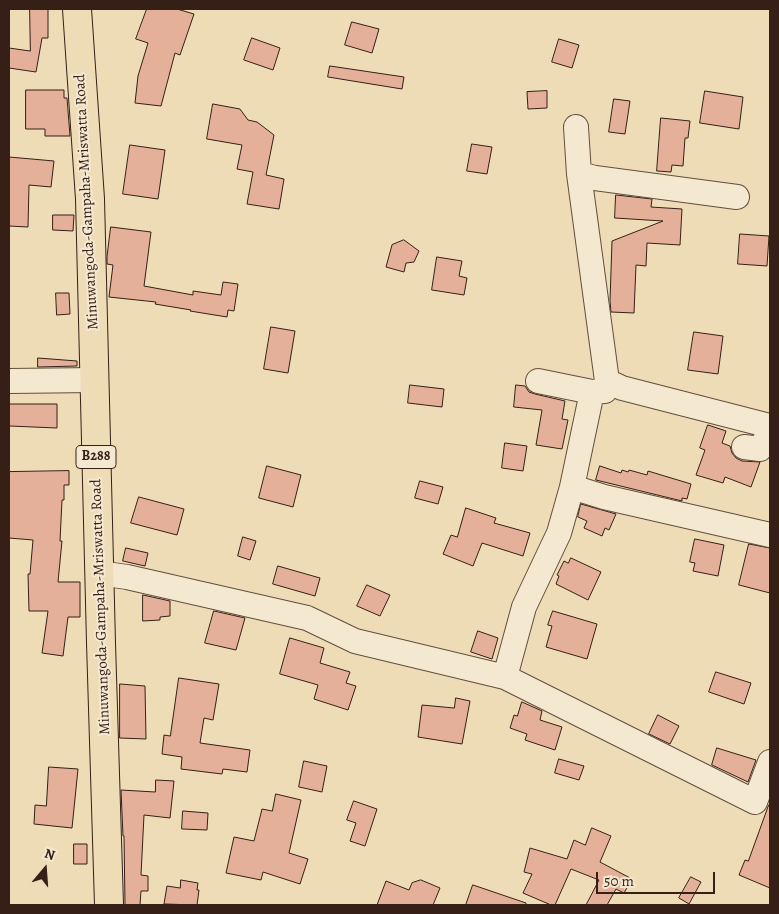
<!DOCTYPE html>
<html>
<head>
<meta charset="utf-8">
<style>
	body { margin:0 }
	#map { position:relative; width:779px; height:914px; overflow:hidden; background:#eedcb7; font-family:Alegreya,serif }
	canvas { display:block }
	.frame { position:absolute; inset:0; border:10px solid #351f17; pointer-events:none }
	.north { position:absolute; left:20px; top:844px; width:50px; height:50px; -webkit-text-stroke:4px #f4e8d0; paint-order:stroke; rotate:18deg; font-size:14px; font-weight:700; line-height:20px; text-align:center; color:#351f17 }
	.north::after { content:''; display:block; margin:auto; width:18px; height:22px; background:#351f17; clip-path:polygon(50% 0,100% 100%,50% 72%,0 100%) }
	.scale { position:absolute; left:596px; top:872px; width:119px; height:22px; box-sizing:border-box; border:2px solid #351f17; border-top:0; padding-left:6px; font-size:15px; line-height:18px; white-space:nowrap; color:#351f17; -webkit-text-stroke:4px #f4e8d0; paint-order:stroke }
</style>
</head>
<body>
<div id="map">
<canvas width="779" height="914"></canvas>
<div class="frame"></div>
<div class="north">N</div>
<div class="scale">50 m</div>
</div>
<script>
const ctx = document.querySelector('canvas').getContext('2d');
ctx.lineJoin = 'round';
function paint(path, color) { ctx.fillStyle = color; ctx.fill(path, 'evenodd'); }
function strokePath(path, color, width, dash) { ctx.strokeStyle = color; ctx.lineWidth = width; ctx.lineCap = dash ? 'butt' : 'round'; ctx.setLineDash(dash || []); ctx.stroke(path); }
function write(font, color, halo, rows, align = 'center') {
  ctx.font = font + ' Alegreya,serif'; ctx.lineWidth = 4; ctx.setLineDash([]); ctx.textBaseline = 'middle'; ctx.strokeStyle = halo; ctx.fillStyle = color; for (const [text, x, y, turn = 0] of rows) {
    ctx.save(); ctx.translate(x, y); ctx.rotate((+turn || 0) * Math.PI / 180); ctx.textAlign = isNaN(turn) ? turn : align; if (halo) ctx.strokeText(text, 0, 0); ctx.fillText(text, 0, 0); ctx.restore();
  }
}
const building = new Path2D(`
	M30,9H48V38H42L36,72L9,68V48L30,51Z
	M147,9H177L194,14L180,55L175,53L161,106L135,103L138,76L148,43L136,39Z
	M352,22L379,29L372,53L345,45Z
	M252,38L280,48L273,70L244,60Z
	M559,39L579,45L572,68L552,62Z
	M330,66L404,77L402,89L328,77Z
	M26,90H64V98H67L70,136H45V129H26Z
	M547,91V108L528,109L527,92Z
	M705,91L743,97L739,129L700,123Z
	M614,99L630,101L625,134L609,132Z
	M213,104L240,109L248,120L257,122L274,135L266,175L284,179L279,209L247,204L253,172L237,169L242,145L207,139Z
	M661,118L690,121L688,138H685L683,166L672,165L671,172L657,171Z
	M472,144L492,147L487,174L467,171Z
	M130,145L165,150L158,199L123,194Z
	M9,157L54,161L51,187L29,185L28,227L9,226Z
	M616,195L652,199L651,207L682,209L680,245L647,243L646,266L636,265L634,313L611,312L610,301L612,241L663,221L615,218Z
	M53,215H74L73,231L53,230Z
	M111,227L151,232L144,286L193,295V291L221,295L223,282L238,284L234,311L228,310L227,317L190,311L191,310L155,304L156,302L109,297L113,265L107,264V257Z
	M740,234L769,236L767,266L738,264Z
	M404,240L419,251L414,262L406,263L404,272L386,267L392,245Z
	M437,257L462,261L459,276L467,278L464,295L432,290Z
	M56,293H69L70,314L57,315Z
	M271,327L295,331L288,373L264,369Z
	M694,332L723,336L718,374L688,370Z
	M38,358L77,361V366L38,367Z
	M410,385L444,389L442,407L408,403Z
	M516,385L525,386L529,392L535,394L565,401L562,419L568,420L562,449L536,445L542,410L514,407Z
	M9,404H57V428L9,426Z
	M708,425L726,431L722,443L730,446L732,453L736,458L742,461L760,462L751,487L725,477L723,483L696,475L705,450L700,448Z
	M505,443L527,446L523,471L502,468Z
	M267,466L301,475L293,507L259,498Z
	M600,466L621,473L622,470L628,472L629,470L647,475L648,471L691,484L687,499L682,498V501L596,480Z
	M69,471V485H64V500H62L60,541H62L58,582H80V617H68L63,656L42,653L48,611H29L28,574H30L33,540L9,538V472Z
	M420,481L443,487L438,504L415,498Z
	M139,497L184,509L177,535L131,523Z
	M581,504L616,514L609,530L605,528L602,536L584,528L587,521L578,517Z
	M466,508L496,518L494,523L530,533L523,556L482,543L473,566L443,554L451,535L457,537Z
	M243,537L256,541L250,560L238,556Z
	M695,539L724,545L718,576L693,571L695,563L690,562Z
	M749,544L770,548V593L739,585Z
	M126,548L148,553L145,566L123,561Z
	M571,558L601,572L588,600L556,584L559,576L557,575L564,561L568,563Z
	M278,566L320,578L315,596L273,584Z
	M367,585L390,595L380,616L357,606Z
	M143,595L170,601V616L160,617V620L143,621Z
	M214,611L245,618L236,650L205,643Z
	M553,611L597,624L587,659L546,647L552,626L548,625Z
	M478,631L498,638L492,659L471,652Z
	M290,638L324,648L320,663L350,672L346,683L356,686L348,710L314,699L318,685L280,674Z
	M716,672L751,683L744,704L709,692Z
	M179,678L219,684L213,720L204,718L200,743L250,750L247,772L223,769L222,774L181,769L182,757L162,754L164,735L170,736Z
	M120,684L145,686L146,739L120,738Z
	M456,698L470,701L462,744L418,737L422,705L454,708Z
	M522,702L542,711L540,720L562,727L555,750L525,740L527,734L510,728L514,715L517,716Z
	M658,715L679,726L670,744L649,734Z
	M717,748L756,760L748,782L712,765Z
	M559,759L584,766L579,780L555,773Z
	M304,761L327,766L322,792L299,787Z
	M49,767L78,769L72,828L34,824L35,805L46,806Z
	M156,780L174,781L170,818L144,815L141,875L148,876V891H141L140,905H125L124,836H123L121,790L155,792Z
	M276,794L301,800L289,853L308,859L300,884L263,872L261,880L226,873L234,837L254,841L262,809L272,811Z
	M354,801L377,809L365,846L350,841L356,823L347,820Z
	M769,805H770V888L739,875L745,860L748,861Z
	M183,811L208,813L207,830L182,829Z
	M592,828L611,836L600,862L632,879L624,893L616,889L607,905H586L599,880L571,869L555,905H551L523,893L532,874L524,872L530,848L567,859L574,840L585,845Z
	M74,844H87V864H74Z
	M691,877L701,882L689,904L679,898Z
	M181,880L198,883L197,890H199L197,905L164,904L167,886L180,888Z
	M421,880L440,888L433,905H377L386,881L409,890L412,883Z
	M473,885L526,903V905H466Z`);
paint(building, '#e5b099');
strokePath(building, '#351f17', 1);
const minor = new Path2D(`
	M579,174L595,178L737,197
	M9,381L95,380
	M538,381L592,392L605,391L607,381L579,174L576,127
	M607,381L622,388L770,426
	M744,447L760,449L770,431
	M572,487L604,497L770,535
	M99,573L127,577L307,618L355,641L505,677L755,802L770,762
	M505,677L524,607L559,533L572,487L592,392`);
const major = new Path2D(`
	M77,9L90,199L101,643L109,905`);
strokePath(minor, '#634e3f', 26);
strokePath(major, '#351f17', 30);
strokePath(minor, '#f4e8d0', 24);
strokePath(major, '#eedcb7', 28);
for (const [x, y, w] of [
	[96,457,40]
]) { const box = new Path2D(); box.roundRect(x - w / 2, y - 11.5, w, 23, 4); ctx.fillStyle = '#f4e8d0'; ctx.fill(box); strokePath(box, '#351f17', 1); }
write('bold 14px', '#351f17', null, [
	["B288",96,457]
]);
write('15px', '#351f17', '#f4e8d0', [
	["Minuwangoda-Gampaha-Mriswatta Road",87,202,-93],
	["Minuwangoda-Gampaha-Mriswatta Road",101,607,-92]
]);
</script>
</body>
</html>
